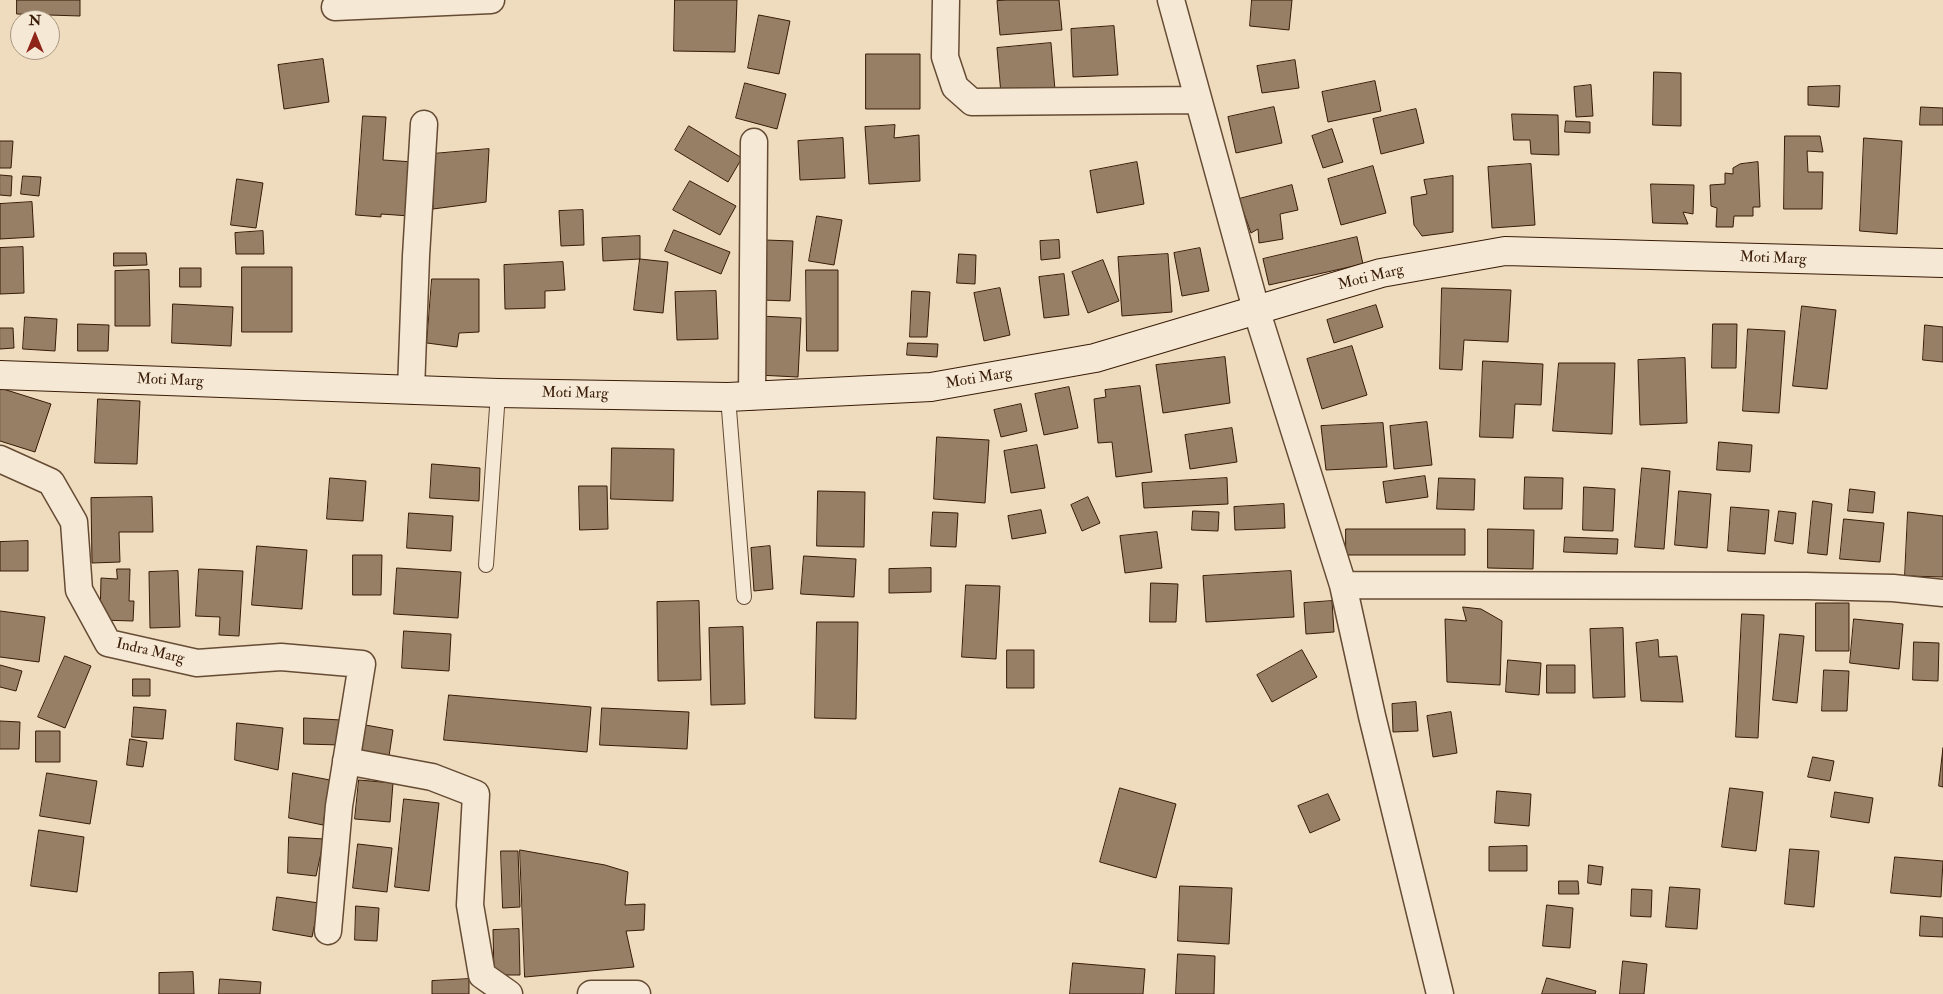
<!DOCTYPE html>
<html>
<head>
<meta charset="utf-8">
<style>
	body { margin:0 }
	#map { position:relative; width:1943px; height:994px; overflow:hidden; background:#efdcbe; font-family:"IM FELL Double Pica",serif }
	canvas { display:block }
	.north { position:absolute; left:10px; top:10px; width:50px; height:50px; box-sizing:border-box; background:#f5e8d5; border:1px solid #a99682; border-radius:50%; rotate:0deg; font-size:14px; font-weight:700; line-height:20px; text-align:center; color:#381b06 }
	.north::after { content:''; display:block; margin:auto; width:18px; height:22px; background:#8f2418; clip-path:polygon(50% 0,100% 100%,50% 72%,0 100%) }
</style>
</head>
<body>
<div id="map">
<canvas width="1943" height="994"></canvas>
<div class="north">N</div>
</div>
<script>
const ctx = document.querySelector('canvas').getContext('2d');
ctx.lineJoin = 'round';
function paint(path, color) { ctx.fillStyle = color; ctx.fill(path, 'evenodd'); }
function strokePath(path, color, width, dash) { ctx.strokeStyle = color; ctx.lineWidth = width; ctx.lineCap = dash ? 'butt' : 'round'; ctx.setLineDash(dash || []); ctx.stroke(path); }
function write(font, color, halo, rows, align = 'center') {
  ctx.font = font + ' "IM FELL Double Pica",serif'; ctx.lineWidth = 4; ctx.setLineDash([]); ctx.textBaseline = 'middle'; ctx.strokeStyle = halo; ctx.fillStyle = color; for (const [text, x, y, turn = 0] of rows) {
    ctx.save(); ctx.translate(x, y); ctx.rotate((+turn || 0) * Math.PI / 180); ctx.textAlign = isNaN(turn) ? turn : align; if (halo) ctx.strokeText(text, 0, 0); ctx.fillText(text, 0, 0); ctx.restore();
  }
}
const building = new Path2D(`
	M17,0H80V16L17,14Z
	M675,0H737L735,52L674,51Z
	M1009,0H1059L1062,30L1000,35L997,1Z
	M1252,0H1292L1289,30L1250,26Z
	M759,15L790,21L779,74L748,68Z
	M1114,26L1118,75L1073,77L1071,29Z
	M1051,43L1055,90L1001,94L997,48Z
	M866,54H920V109H866Z
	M323,59L329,102L284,109L278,65Z
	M1295,60L1299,88L1262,93L1257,66Z
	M1654,72L1681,73V126L1653,125Z
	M1375,81L1381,111L1328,122L1322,92Z
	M745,83L786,94L777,129L736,118Z
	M1591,85L1593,116L1576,117L1574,87Z
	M1840,86L1839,107L1808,105V87Z
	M1274,107L1282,143L1236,153L1228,117Z
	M1921,107L1943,108V125H1920Z
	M1416,109L1424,143L1381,154L1373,119Z
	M1512,114L1558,115L1559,155L1531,154L1530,140H1514Z
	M363,116L386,117L383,160L414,162L410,216L381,214V217L356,215Z
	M1566,121L1590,122V133L1565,132Z
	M895,125L894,138L919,135L920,181L869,184L865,127Z
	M689,126L742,158L728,182L675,150Z
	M1332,129L1343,162L1323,168L1312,136Z
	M1785,136H1820L1823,152L1807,151L1808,172H1823L1822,209H1784Z
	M843,138L845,178L800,180L798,141Z
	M1864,138L1902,141L1897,234L1860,231Z
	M0,141H13L11,168H0Z
	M489,149L486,202L433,209L432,154Z
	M1137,162L1144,204L1097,213L1090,171Z
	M1758,162L1760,207H1753V216H1734L1733,227H1716L1717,208L1711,206L1710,185L1725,184V173L1733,174V168L1740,164Z
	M1531,164L1535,225L1492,228L1488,167Z
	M1373,166L1386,213L1341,225L1328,179Z
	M0,175L12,176L11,196L0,195Z
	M23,176L41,177L39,196L21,194Z
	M1453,176V232L1422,236L1414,225L1411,197L1427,194L1424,180Z
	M237,179L263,183L256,228L231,225Z
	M690,181L736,206L720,235L673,210Z
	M1651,184L1694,185L1693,214L1683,212L1688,224L1653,223Z
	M1292,185L1298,210L1280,214L1283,239L1259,243L1258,229L1251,233L1239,199Z
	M32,202L34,237L0,239V204Z
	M583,210L584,245L561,246L559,211Z
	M817,216L842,220L834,265L809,261Z
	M674,230L730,252L721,274L665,251Z
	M263,231L264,254H236L235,233Z
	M640,236V259L603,261L602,238Z
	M1357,237L1363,264L1269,285L1263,259Z
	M765,240L793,241L790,301L762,300Z
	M1059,240L1060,258L1041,260L1040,241Z
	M23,247L24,293L0,294V248Z
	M1200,248L1209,291L1182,296L1174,253Z
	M114,253H146L147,265L114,266Z
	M959,254L976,255L975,284L957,283Z
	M1168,254L1172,312L1122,316L1118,257Z
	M640,259L668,262L663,313L634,310Z
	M1103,260L1119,301L1088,313L1072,272Z
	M563,262L565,290L545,291V308L505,309L504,265Z
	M242,267H292V332H242Z
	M180,268H201V287H180Z
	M149,270L150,326H115V271Z
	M806,270H838V351H807Z
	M1064,274L1069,315L1044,318L1039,277Z
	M432,279H479V332L459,333L457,347L427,343Z
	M1000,288L1010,335L984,341L974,293Z
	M1442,288L1511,290L1508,342L1464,340L1462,370L1440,369Z
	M716,291L718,339L677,340L675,292Z
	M912,291L930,292L927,337H910Z
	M173,304L233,307L231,346L172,343Z
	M1376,305L1383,327L1334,343L1327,320Z
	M1802,306L1836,310L1827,389L1793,386Z
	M760,316L801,318L798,377L757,375Z
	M25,317L57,319L55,351L23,349Z
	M78,324L109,325L108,351H78Z
	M1713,324H1737L1736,368H1712Z
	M1925,325L1943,327V362L1923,360Z
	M0,328H13L14,348L0,349Z
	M1748,329L1785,331L1779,413L1743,411Z
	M908,343L938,344L937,357L907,355Z
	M1352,346L1367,395L1322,409L1307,359Z
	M1225,357L1230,403L1163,413L1156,365Z
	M1685,358L1687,423L1640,425L1638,360Z
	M1483,361L1543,364L1541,405L1515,404L1513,438L1480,437Z
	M1559,363H1615L1612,434L1553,431Z
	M1140,386L1152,472L1116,477L1112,442L1098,443L1094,399L1106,397L1105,390Z
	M1069,387L1078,428L1044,435L1035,394Z
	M0,388L51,404L35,452L0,441Z
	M98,399L140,401L137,464L95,463Z
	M1021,404L1027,431L1001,437L994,410Z
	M1427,422L1432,465L1394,469L1390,426Z
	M1383,423L1387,467L1326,470L1321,426Z
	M1232,428L1237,462L1190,469L1185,435Z
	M937,437L989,440L985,503L934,499Z
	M1719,442L1752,445L1750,472L1717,470Z
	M1037,445L1045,488L1011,493L1004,451Z
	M612,448L674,449L673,501L611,499Z
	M432,464L480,468L479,501L430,498Z
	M1642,468L1670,471L1664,549L1635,547Z
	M1425,476L1428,497L1386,503L1383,482Z
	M1525,477L1563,478L1562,509H1524Z
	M330,478L366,481L363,521L327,519Z
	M1227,478L1228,504L1144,508L1142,483Z
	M1439,478L1475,479L1474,510L1437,509Z
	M579,486H607L608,529L580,530Z
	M1584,487L1615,489L1613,531L1583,530Z
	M1850,489L1875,492L1873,513L1848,511Z
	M818,491L865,492L864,547L817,546Z
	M1679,491L1711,494L1707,548L1675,545Z
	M152,497L153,532H119L120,562L92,563L91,498Z
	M1088,497L1100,523L1082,531L1071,505Z
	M1813,501L1832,504L1827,555L1808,553Z
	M1284,504L1285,528L1235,530L1234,507Z
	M1731,507L1769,510L1765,554L1728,551Z
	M1041,510L1046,533L1012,539L1008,516Z
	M1193,511L1219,512L1218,531L1192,530Z
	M1779,511L1796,513L1793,544L1775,541Z
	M933,512L958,513L956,547L931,546Z
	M1908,512L1943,516V577L1905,576Z
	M409,513L453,516L451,551L407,548Z
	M1844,519L1884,523L1880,562L1840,559Z
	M1346,529H1465V555H1346Z
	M1488,529L1534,530L1533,569L1488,568Z
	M1157,532L1162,568L1125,573L1120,536Z
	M1565,537L1618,539L1617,554L1564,552Z
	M28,541V571H0V542Z
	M257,546L307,550L302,609L252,605Z
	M770,546L773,589L754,591L751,548Z
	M353,555H382L381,595H353Z
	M804,556L856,559L854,597L801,594Z
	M397,568L461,572L458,618L394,614Z
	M931,568V592L889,593V569Z
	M117,569H130L129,601H134L133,621L100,620L101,578L117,579Z
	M199,569L243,571L239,636L219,635L220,617L196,616Z
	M178,571L180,627L150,628L149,572Z
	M1291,571L1294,617L1206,622L1203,576Z
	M1151,583L1178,584L1176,622H1150Z
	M966,585L1000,586L996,659L962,657Z
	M699,601L701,680L658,681L657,602Z
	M1332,601L1334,632L1306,634L1304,603Z
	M1816,603H1849V651H1816Z
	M1463,607L1481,609L1502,621L1500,685L1447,682L1445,619L1466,621Z
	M0,611L45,617L39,662L0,657Z
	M1742,614L1764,615L1758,738L1736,737Z
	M1854,619L1903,624L1899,669L1850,663Z
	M817,622H858L856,719L815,718Z
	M743,627L745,704L711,705L709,628Z
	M1623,628L1625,697L1593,698L1590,629Z
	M404,631L451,634L449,671L402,668Z
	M1780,634L1804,636L1797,703L1773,700Z
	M1658,640L1659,657L1677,656L1683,702L1641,701L1636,643Z
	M1914,642L1939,643L1938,681L1913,680Z
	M1007,650H1034V688H1007Z
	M1302,650L1317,677L1272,702L1257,675Z
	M65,656L91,666L65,728L38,717Z
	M1508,660L1541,663L1539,695L1506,692Z
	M0,665L22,671L16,691L0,687Z
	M1547,665H1575V693H1547Z
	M1824,670L1849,671L1847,711H1822Z
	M133,679H150V696H133Z
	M449,695L591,707L587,752L444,740Z
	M1416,702L1418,731L1393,732L1392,704Z
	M134,707L166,710L163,739L132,737Z
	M602,708L689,712L687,749L600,745Z
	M1451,712L1457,753L1433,757L1427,716Z
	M304,718L341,720L340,745L304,744Z
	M0,721L20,722L19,749H0Z
	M237,723L283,728L278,770L235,760Z
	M360,724L393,730L389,756L356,749Z
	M36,731H60V762H36Z
	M130,739L147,742L143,767L127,765Z
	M1943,748V787L1939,786Z
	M1813,757L1834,761L1830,781L1808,777Z
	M47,773L97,781L90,824L40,816Z
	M293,773L330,780L323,825L289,818Z
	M359,780L393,783L390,822L355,819Z
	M1120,788L1176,804L1156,878L1100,862Z
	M1730,788L1763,792L1756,851L1722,847Z
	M1497,791L1531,794L1529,826L1495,823Z
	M1835,792L1873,798L1869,823L1831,817Z
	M1328,794L1340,820L1310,833L1298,806Z
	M404,799L439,803L429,891L395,887Z
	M39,830L84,837L77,892L31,886Z
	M289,837L324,839L316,876L288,873Z
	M358,844L392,848L387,892L353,888Z
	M1527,846V871H1489V847Z
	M1790,849L1819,851L1814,907L1785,904Z
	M520,850L605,865L628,872L625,905L645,904L644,930L626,931L634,967L525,977Z
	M501,851H518L520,907L503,908Z
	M1895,857L1943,861L1941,897L1891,893Z
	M1589,865L1603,867L1601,885L1588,883Z
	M1559,881H1578L1579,894H1559Z
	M1180,886L1232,888L1229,944L1178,941Z
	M1670,887L1700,889L1697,929L1666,927Z
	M1632,889L1652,890L1651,917L1631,916Z
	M277,897L319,903L312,937L273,930Z
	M1547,905L1573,908L1570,948L1543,946Z
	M356,906L379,908L377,941L355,940Z
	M1921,916L1943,918V937L1920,936Z
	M519,929L520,975H494L493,930Z
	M1178,954L1215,956L1214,994H1176Z
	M1623,961L1647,964L1644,994H1620Z
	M1073,963L1145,969L1143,994H1070Z
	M193,972L194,994H159V973Z
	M1547,978L1596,991L1595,994H1542Z
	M220,979L261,982L260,994H219Z
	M469,979V994H432V981Z`);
paint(building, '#977f66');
strokePath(building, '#381b06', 1);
const lane = new Path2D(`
	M728,397L744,597
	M486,565L498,393`);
const street = new Path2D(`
	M946,0L945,57L955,87L972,102L1197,100
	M1171,0L1256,309L1343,585L1372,716L1440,994
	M335,7L491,0
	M411,390L416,256L424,124
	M752,396L754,142
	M0,459L51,482L74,522L79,590L108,643L197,663L281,657L362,664L339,806L328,931
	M1343,585L1807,586L1893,588L1943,593
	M346,761L432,777L476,794L470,905L482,975L509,994
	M591,994H637`);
const secondary = new Path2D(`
	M0,375L498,393L728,397L931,387L1095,358L1381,273L1505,251L1943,263`);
strokePath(lane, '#664b34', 16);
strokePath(street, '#664b34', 29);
strokePath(secondary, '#381b06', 30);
strokePath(lane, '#f5e8d5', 14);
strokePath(street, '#f5e8d5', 26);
strokePath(secondary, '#f5e8d5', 28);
write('15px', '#381b06', '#f5e8d5', [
	["Moti Marg",1773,259,2],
	["Moti Marg",1371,278,-14],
	["Moti Marg",979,379,-10],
	["Moti Marg",170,381,2],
	["Moti Marg",575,394,1],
	["Indra Marg",150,652,13]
]);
</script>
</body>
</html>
